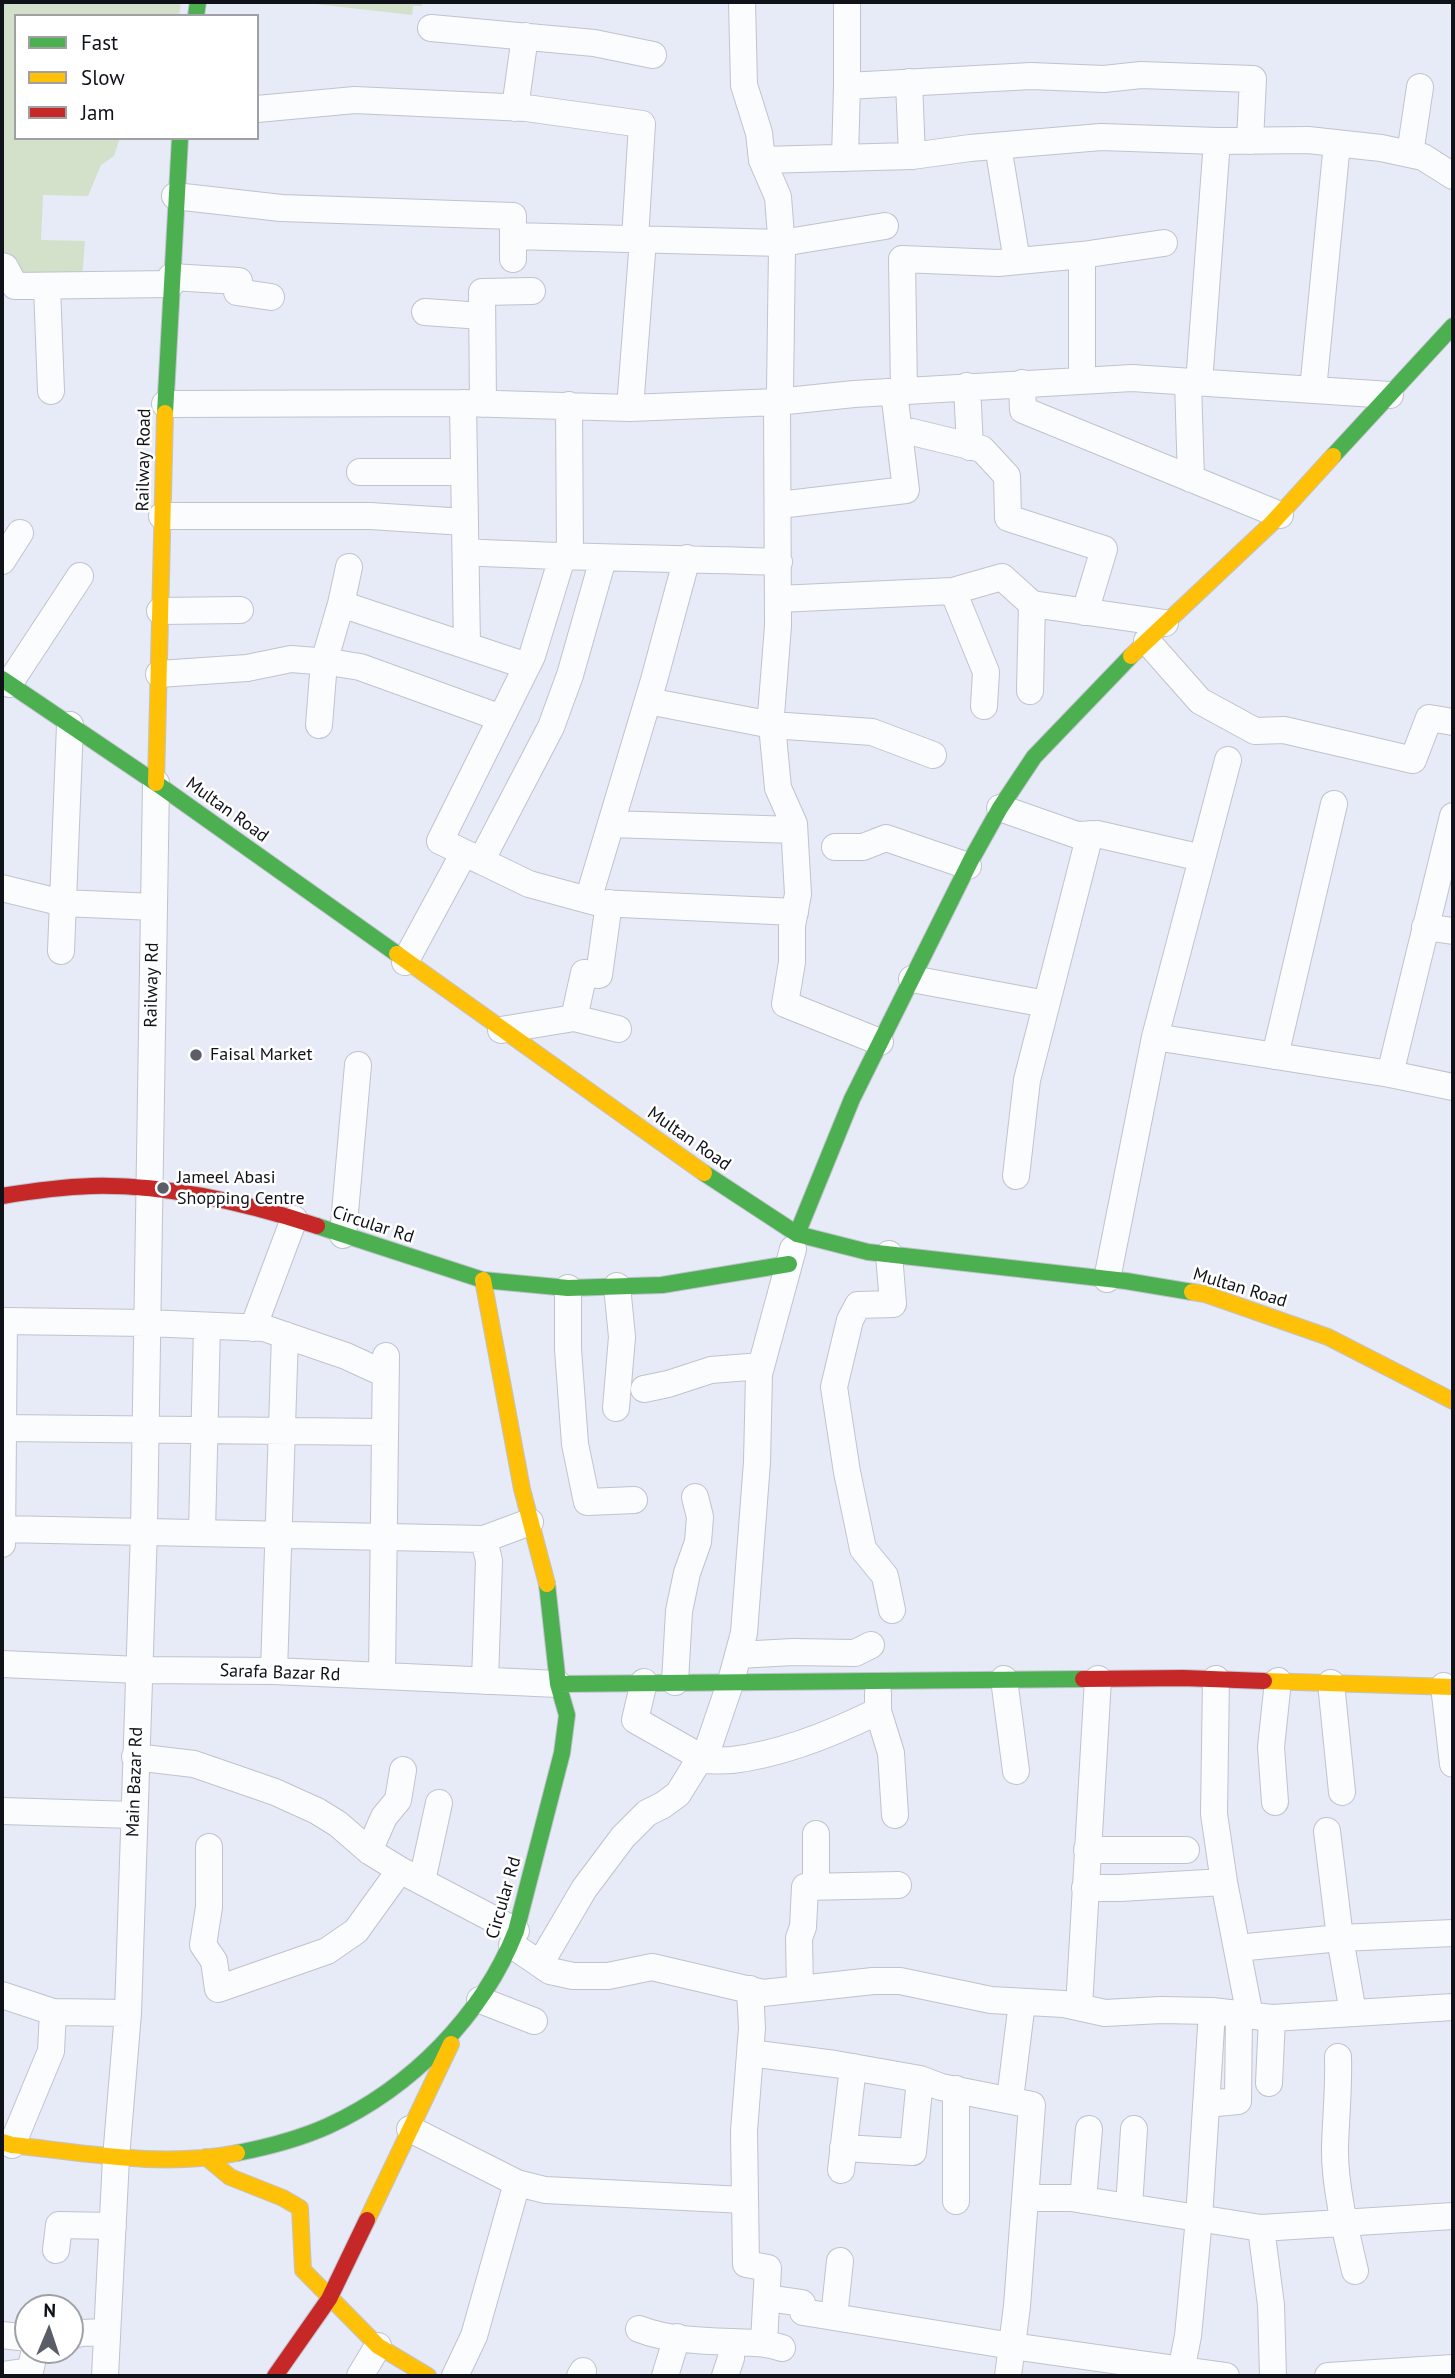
<!DOCTYPE html>
<html>
<head>
<meta charset="utf-8">
<style>
	body { margin:0 }
	#map { position:relative; width:1455px; height:2378px; overflow:hidden; background:#e7eaf7; font-family:"PT Sans",sans-serif }
	canvas { display:block }
	.frame { position:absolute; inset:0; border:4px solid #10121a; pointer-events:none }
	.legend { position:absolute; left:14px; top:14px; width:245px; height:126px; box-sizing:border-box; background:#fff; border:2px solid #9fa0a3; margin:0; padding:9px 12px; list-style:none; font-size:21px; color:#10121a }
	.legend li { display:flex; align-items:center; gap:14px; height:35px }
	.legend b { width:35px; border:2px solid #9fa0a3 }
	.north { position:absolute; left:14px; top:2294px; width:70px; height:70px; box-sizing:border-box; background:#fff; border:2px solid #9fa0a3; border-radius:50%; rotate:2deg; font-size:19px; font-weight:700; line-height:28px; text-align:center; color:#10121a }
	.north::after { content:''; display:block; margin:auto; width:24px; height:32px; background:#5b5e67; clip-path:polygon(50% 0,100% 100%,50% 72%,0 100%) }
</style>
</head>
<body>
<div id="map">
<canvas width="1455" height="2378"></canvas>
<div class="frame"></div>
<ul class="legend">
<li><b style="height:9px;background:#4caf50"></b>Fast</li>
<li><b style="height:9px;background:#ffc107"></b>Slow</li>
<li><b style="height:9px;background:#c62828"></b>Jam</li>
</ul>
<div class="north">N</div>
</div>
<script>
const ctx = document.querySelector('canvas').getContext('2d');
ctx.lineJoin = 'round';
function paint(path, color) { ctx.fillStyle = color; ctx.fill(path, 'evenodd'); }
function strokePath(path, color, width, dash) { ctx.strokeStyle = color; ctx.lineWidth = width; ctx.lineCap = dash ? 'butt' : 'round'; ctx.setLineDash(dash || []); ctx.stroke(path); }
function write(font, color, halo, rows, align = 'center') {
  ctx.font = font + ' "PT Sans",sans-serif'; ctx.lineWidth = 5; ctx.setLineDash([]); ctx.textBaseline = 'middle'; ctx.strokeStyle = halo; ctx.fillStyle = color; for (const [text, x, y, turn = 0] of rows) {
    ctx.save(); ctx.translate(x, y); ctx.rotate((+turn || 0) * Math.PI / 180); ctx.textAlign = isNaN(turn) ? turn : align; if (halo) ctx.strokeText(text, 0, 0); ctx.fillText(text, 0, 0); ctx.restore();
  }
}
paint(new Path2D(`
	M2,2H181L179,16H16V138H120L114,156L101,165L88,196L43,195L41,240L85,241L82,279L24,278L2,258Z
	M298,2H422V6H413L412,15Z`), '#d3e1ca');
const street = new Path2D(`
	M742,2L744,85L759,133L762,160L778,197L782,249L780,390L777,402L778,626L771,715L778,788L794,824L798,894L792,926V962L785,1004L880,1042
	M431,28L594,43L653,55
	M909,82L912,156
	M847,86L1031,76L1104,79L1141,75L1253,79L1250,141
	M515,108L525,36
	M257,109L355,100L526,108L642,124L635,239
	M998,146L1017,261
	M1410,154L1420,87
	M845,158L847,86V2
	M762,160L912,156L970,148L1101,137L1217,141L1308,140L1381,148L1423,157L1453,176
	M175,196L281,208L513,216V259
	M513,236L782,243L885,226
	M2,266L5,267L15,286L171,284
	M171,277L239,281L237,292L271,297
	M47,287L51,391
	M425,312L482,316
	M1082,380V255
	M1188,382L1191,479
	M1022,383L1023,410L1280,515
	M1199,383L1217,141
	M967,386L970,447
	M1313,390L1337,143
	M904,392L902,259L998,263L1082,255L1164,243
	M463,403L467,646
	M165,404L463,403L630,408L777,402L854,394L1132,378L1390,395
	M483,404L482,292L532,291
	M569,405L570,557
	M630,408L643,240
	M899,434L912,432L982,449L1007,476L1008,518L1104,549L1085,612
	M360,472H464
	M779,505L906,490L894,392
	M162,516H370L465,522
	M466,552C570,558 674,558 779,562
	M562,558L532,656L440,841L529,884L599,903L795,912
	M2,561L20,533
	M953,591L986,672L984,706
	M778,599L953,591L1002,577L1032,604L1030,691
	M341,604L527,666
	M1032,604L1165,623
	M160,611L240,610
	M1147,641L1200,701L1255,731L1284,730L1413,760L1429,718L1453,722
	M159,674L247,668L291,659L329,662L360,667L501,718
	M9,684L80,576
	M648,701L772,725L872,732L933,755
	M319,725L324,662L341,604L349,567
	M1000,808L1077,835L1097,834L1202,858
	M611,824L794,830
	M835,847H863L886,838L968,866
	M481,861L551,727L570,675L603,559
	M2,888L63,903L154,907
	M588,900L654,680L687,558
	M1425,927L1453,931
	M61,951L70,725
	M405,962L464,853
	M912,979L1046,1004
	M574,1018L584,973L599,975L609,903
	M501,1030L574,1018L618,1029
	M1155,1037L1390,1074L1453,1087
	M1275,1056L1334,804
	M1390,1074L1453,816
	M1016,1176L1027,1080L1090,834
	M343,1235L358,1065
	M889,1254L893,1304L858,1305L850,1320L834,1387L847,1472L863,1549L885,1576L892,1610
	M1107,1279L1155,1037L1228,760
	M568,1288V1349L575,1444L587,1502L634,1500
	M253,1328L294,1219
	M644,1389L668,1384L711,1370L761,1366
	M616,1408L622,1337L617,1286
	M3,1428L384,1432
	M2,1529L484,1539L530,1522
	M202,1532L207,1326
	M484,1539L489,1561L485,1681
	M2,1544L4,1321L147,1323L264,1328L346,1356L385,1374
	M738,1655L793,1652L855,1653L871,1645
	M2,1664L139,1670L274,1671L558,1684
	M274,1671L285,1335
	M382,1676L386,1356
	M1004,1679L1016,1771
	M1216,1679L1214,1814L1224,1882L1250,2016
	M644,1682L635,1720L690,1751L699,1760C710,1760 721,1761 732,1760C783,1754 832,1734 878,1711
	M675,1682L679,1611L687,1573L698,1542L700,1517L695,1497
	M1331,1683L1342,1792
	M1444,1686L1453,1764
	M878,1693V1711L891,1753L895,1815
	M135,1757L194,1764L275,1792L317,1811L338,1824L369,1851L400,1870L516,1931
	M704,1760L731,1681L744,1633L757,1462L759,1374L793,1249
	M1275,1802L1271,1747L1278,1681
	M2,1811L134,1815
	M1327,1831L1340,1938L1353,2013
	M816,1834V1887
	M209,1847V1907L203,1945L214,1961L218,1989L327,1951L356,1931L400,1870
	M1087,1850H1186
	M369,1851L384,1817L398,1800L403,1770
	M422,1881L439,1803
	M1085,1888H1120L1224,1882
	M512,1945L550,1971L573,1976H608L652,1967L763,1993L873,1981H900L991,2000L1064,2004L1105,2013L1161,2010L1212,2011L1272,2018L1453,2007
	M1237,1948L1340,1938L1453,1933
	M540,1964L584,1889L623,1837L647,1813L663,1805L678,1794L699,1760
	M750,1989L752,2028L744,2131L746,2264L768,2268L764,2342
	M800,1989L799,1938L803,1927L805,1887L898,1885
	M2,1995L53,2012L128,2013
	M480,2000L534,2021
	M1079,2007L1098,1679
	M750,2053L835,2064L920,2079L941,2087L1032,2105L1017,2306L1008,2376
	M1338,2057C1339,2087 1336,2116 1335,2146C1334,2184 1346,2233 1355,2271
	M1269,2083L1272,2018
	M1010,2099L1022,2002
	M1206,2104L1238,2101L1239,2014
	M410,2129L517,2183L545,2190L744,2200
	M12,2145L51,2051L53,2012
	M843,2148L913,2152L920,2079
	M841,2170L853,2067
	M1026,2198H1071L1261,2228L1453,2216
	M1083,2200L1089,2129
	M956,2201V2089
	M1129,2207L1134,2129
	M1261,2228L1271,2305L1273,2376
	M56,2250L59,2225L113,2226
	M767,2298L802,2303L803,2312L1012,2346L1226,2376
	M834,2317L840,2261
	M639,2329C667,2340 703,2341 733,2342C751,2343 765,2342 782,2348
	M2,2335L28,2338
	M70,2336L80,2333L107,2332
	M2,2375L30,2371L35,2350
	M105,2376L116,2158L128,2013L144,1530L156,783
	M360,2376L378,2346
	M455,2376L474,2336L517,2183
	M580,2376L583,2371
	M665,2376L677,2337
	M725,2376L731,2358L732,2342
	M1180,2376L1188,2336L1199,2218L1212,2011
	M1328,2376L1453,2368`);
const fast = new Path2D(`
	M196,16L198,2
	M165,413L180,138
	M1333,456L1453,326
	M2,679L156,783L397,954
	M704,1173L797,1234L868,1252L1126,1281L1192,1292
	M317,1226L483,1280L568,1288L662,1285L789,1264
	M797,1234L852,1099L971,860L1000,808L1034,757L1131,656
	M558,1684L1083,1679
	M237,2153C268,2147 299,2139 328,2126C411,2088 483,2015 516,1931L562,1753L567,1715L558,1684L547,1584`);
const slow = new Path2D(`
	M1131,656L1272,523L1333,456
	M156,783L165,413
	M397,954L704,1173
	M483,1280L522,1489L547,1584
	M1192,1292L1205,1294L1328,1337L1453,1401
	M1264,1681L1453,1687
	M2,2142L12,2145C86,2153 162,2168 237,2153
	M206,2157L230,2177L283,2198L300,2208L303,2270L378,2346L428,2376
	M367,2220L451,2044`);
const jam = new Path2D(`
	M2,1196C32,1191 62,1187 92,1186C168,1184 246,1203 317,1226
	M1083,1679L1183,1678L1264,1681
	M275,2376L329,2299L367,2220`);
strokePath(street, '#c0c3cd', 28);
strokePath(fast, '#c0c3cd', 18);
strokePath(slow, '#c0c3cd', 18);
strokePath(jam, '#c0c3cd', 18);
strokePath(street, '#fbfcfe', 26);
strokePath(fast, '#4caf50', 16);
strokePath(slow, '#ffc107', 16);
strokePath(jam, '#c62828', 16);
for (const [x, y, r, color] of [
	[196,1055,7,"#5b5e67"],
	[163,1188,7,"#5b5e67"]
]) { const dot = new Path2D(); dot.arc(x, y, r, 0, 2 * Math.PI); ctx.fillStyle = color; ctx.fill(dot); strokePath(dot, '#fff', 2.5); }
write('18px', '#10121a', '#fff', [
	["Railway Road",144,460,-89],
	["Multan Road",227,810,36],
	["Railway Rd",152,985,-89],
	["Multan Road",689,1139,35],
	["Circular Rd",373,1225,18],
	["Multan Road",1240,1288,17],
	["Sarafa Bazar Rd",280,1673,2],
	["Main Bazar Rd",135,1782,-88],
	["Circular Rd",504,1898,-74]
]);
write('18px', '#10121a', '#fff', [
	["Faisal Market",210,1055],
	["Jameel Abasi",177,1178],
	["Shopping Centre",177,1199]
], 'left');
</script>
</body>
</html>
